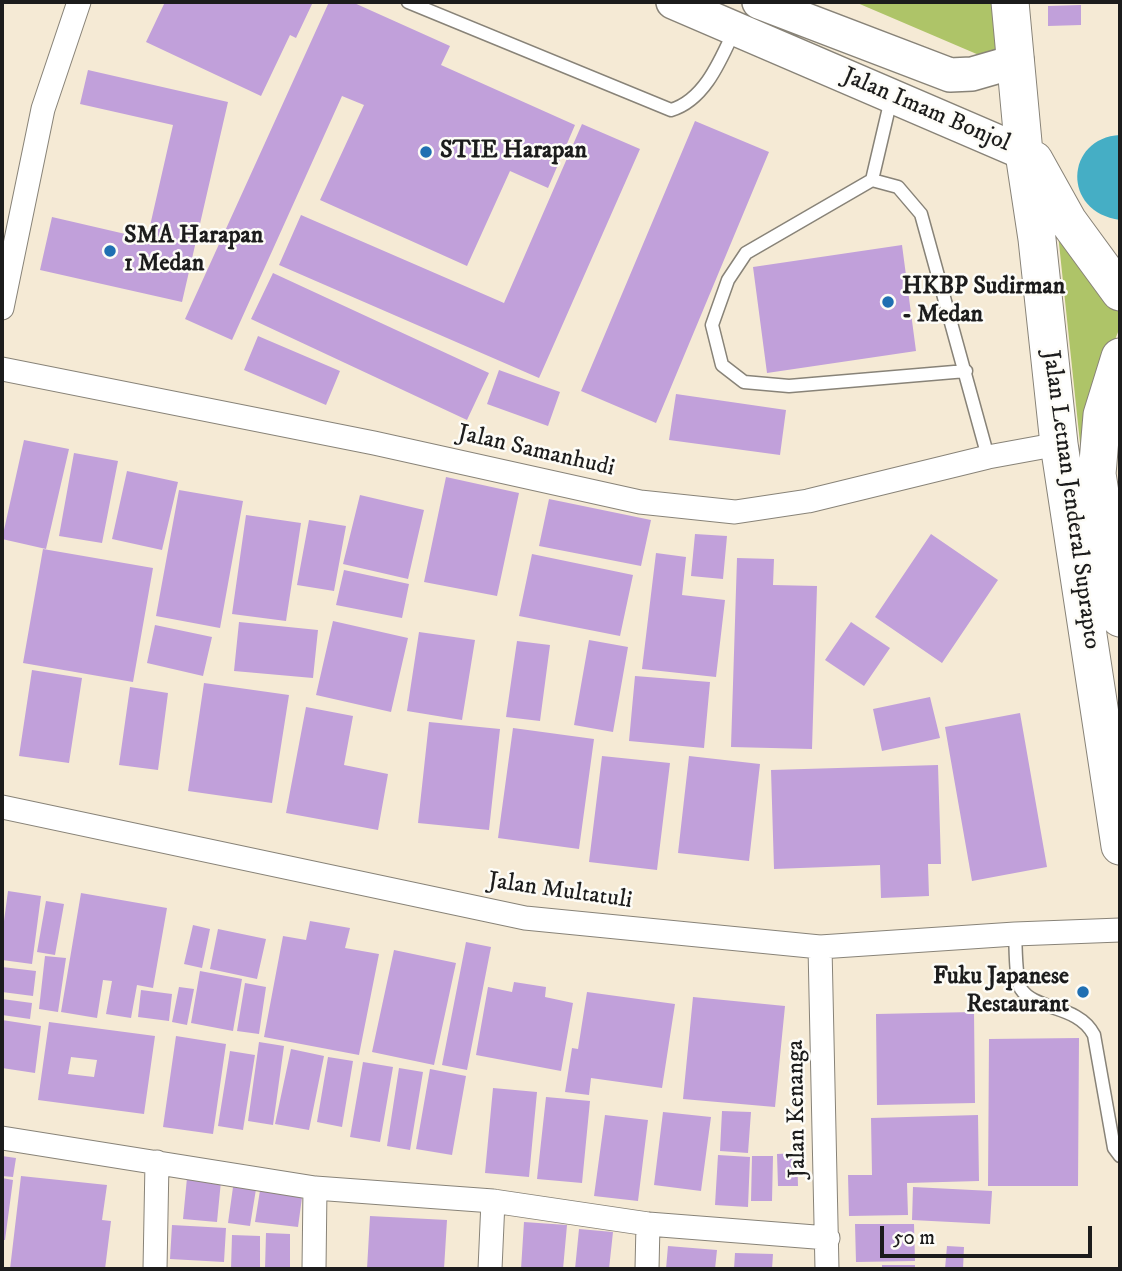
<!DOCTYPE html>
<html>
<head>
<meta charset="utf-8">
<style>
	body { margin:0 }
	#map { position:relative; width:1122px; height:1271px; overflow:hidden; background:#f5ead5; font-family:"IM FELL DW Pica",serif }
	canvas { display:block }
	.frame { position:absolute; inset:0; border:4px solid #1c1c1c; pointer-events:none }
	.scale { position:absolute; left:880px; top:1226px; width:212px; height:32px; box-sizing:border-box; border:4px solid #1c1c1c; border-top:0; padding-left:9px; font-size:21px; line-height:24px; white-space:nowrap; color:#1c1c1c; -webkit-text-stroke:5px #fdfcf7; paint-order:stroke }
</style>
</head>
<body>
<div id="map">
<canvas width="1122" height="1271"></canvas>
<div class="frame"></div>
<div class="scale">50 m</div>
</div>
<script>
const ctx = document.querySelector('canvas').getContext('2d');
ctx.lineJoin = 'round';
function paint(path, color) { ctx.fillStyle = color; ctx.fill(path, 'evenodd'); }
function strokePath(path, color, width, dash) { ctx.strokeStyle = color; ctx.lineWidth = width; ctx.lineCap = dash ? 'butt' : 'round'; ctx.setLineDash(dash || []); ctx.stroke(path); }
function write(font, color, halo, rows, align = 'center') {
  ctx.font = font + ' "IM FELL DW Pica",serif'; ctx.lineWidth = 5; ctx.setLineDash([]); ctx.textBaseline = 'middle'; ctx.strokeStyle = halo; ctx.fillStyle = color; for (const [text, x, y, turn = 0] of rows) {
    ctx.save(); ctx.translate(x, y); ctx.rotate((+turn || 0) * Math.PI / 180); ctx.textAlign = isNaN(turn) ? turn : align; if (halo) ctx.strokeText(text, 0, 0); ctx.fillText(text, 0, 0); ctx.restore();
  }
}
paint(new Path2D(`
	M855,2H997C999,23 1008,47 986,58Z
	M1058,234L1120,309V327L1089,405L1082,462Z`), '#aec468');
paint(new Path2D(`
	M1120,135V220C1061,212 1065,138 1120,135Z`), '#45aec5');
paint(new Path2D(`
	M165,2H313L296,38L290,35L261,96L146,42Z
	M329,2H352L450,46L441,65L575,125L548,188L510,171L467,266L320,200L364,105L342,96L232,340L185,319Z
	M1081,5V25L1048,26V6Z
	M88,70L228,102L182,302L40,270L52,217L147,239L173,125L80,104Z
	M695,121L769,152L656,423L581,391Z
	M582,124L640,149L539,378L279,265L301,215L504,303Z
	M902,245L916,351L767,373L753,267Z
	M273,273L489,373L467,420L251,319Z
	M258,336L340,371L326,405L244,370Z
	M499,370L560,392L548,426L487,404Z
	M676,394L786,410L780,455L669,440Z
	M24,440L69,449L46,549L2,539Z
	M74,453L118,461L102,543L59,536Z
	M127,471L178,482L162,550L112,539Z
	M446,477L519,493L497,596L424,582Z
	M179,490L243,501L220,628L156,616Z
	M360,495L424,510L408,579L343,564Z
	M549,499L651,520L641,566L539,546Z
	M246,515L301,523L286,621L232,614Z
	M309,520L346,526L334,591L297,585Z
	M695,534L727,536L723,579L691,576Z
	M931,534L998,580L942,663L875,617Z
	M43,549L153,568L133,682L23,663Z
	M656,553L686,557L682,595L725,600L716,677L642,669Z
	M532,554L633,575L620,636L519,616Z
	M737,558L774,559L773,585L817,586L812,749L731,747Z
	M344,570L409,584L402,618L336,605Z
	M333,621L408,638L391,712L316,695Z
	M239,622L318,630L313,678L234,671Z
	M851,622L890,648L864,686L825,660Z
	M155,625L212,637L203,676L147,663Z
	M419,632L475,640L462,720L407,711Z
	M589,640L628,647L613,732L574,725Z
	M517,641L550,645L540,721L506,717Z
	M32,670L82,678L69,763L19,756Z
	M635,676L710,682L704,748L629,741Z
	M204,683L289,695L272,803L188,791Z
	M130,687L168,693L158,770L119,765Z
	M930,697L940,738L882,751L873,709Z
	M306,707L353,716L344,765L388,774L378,830L286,813Z
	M1020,713L1047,867L972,881L945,727Z
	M429,722L500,729L489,830L418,823Z
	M513,728L594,739L579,849L498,838Z
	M602,756L670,763L657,870L589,862Z
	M689,756L760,764L749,861L678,853Z
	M938,765L941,864H928L929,896L881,898L880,865L774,869L771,770Z
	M8,891L41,896L32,964L2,960V936Z
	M81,893L167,908L153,988L137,985L131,1018L106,1014L112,981L103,980L97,1018L61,1012Z
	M46,901L64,904L55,955L37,952Z
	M310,921L350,928L345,948L379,954L359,1055L264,1037L283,936L306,940Z
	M193,925L210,929L202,968L184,964Z
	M218,929L266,939L257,979L210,969Z
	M466,942L491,947L467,1070L442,1065Z
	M394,950L456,963L434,1065L372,1052Z
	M45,956L66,958L58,1012L39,1009Z
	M2,967L36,971L33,996L2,992Z
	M200,971L242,979L233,1031L191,1023Z
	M514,982L546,987L545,997L573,1003L561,1071L476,1055L488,987L512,992Z
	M245,983L266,987L259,1034L237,1031Z
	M179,987L194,989L187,1025L172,1022Z
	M141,990L172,994L169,1021L138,1017Z
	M587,992L675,1004L662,1088L591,1078L589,1095L565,1092L572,1048L578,1049Z
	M693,997L785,1006L775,1107L683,1099Z
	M2,999L32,1003L30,1019L2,1015Z
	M974,1012L975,1103L877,1105L876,1014Z
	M2,1020L41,1026L35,1073L2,1068Z
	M49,1022L155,1036L144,1114L38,1100ZM71,1057L97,1060L94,1077L68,1074Z
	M176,1036L226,1044L213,1134L163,1127Z
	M1079,1038L1078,1186H988L989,1039Z
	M259,1042L284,1046L273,1125L248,1121Z
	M291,1049L324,1056L309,1130L275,1124Z
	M230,1051L255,1055L243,1130L218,1126Z
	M328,1057L353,1061L342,1127L317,1122Z
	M363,1062L393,1067L380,1142L350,1137Z
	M399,1068L423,1072L410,1150L387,1146Z
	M430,1069L466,1076L452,1155L416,1149Z
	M493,1088L537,1092L529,1177L485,1173Z
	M546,1097L590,1101L582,1183L537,1179Z
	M722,1111L751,1112L748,1153L720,1151Z
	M663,1112L711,1117L701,1191L654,1185Z
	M605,1115L648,1120L638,1201L594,1196Z
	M978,1115L979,1181L907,1183L908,1215L849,1216L848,1175H872L871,1118Z
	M797,1153L798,1186H778L777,1154Z
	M718,1155L750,1157L748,1207L715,1205Z
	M2,1156L16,1158L13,1177L2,1176Z
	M752,1156H773L772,1201H751Z
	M21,1176L107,1185L102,1220L111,1221L105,1269H10Z
	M2,1178L13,1180L5,1240H2Z
	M187,1178L221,1181L217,1222L183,1219Z
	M234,1180L257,1183L250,1226L228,1223Z
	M261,1184L303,1190L298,1227L255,1222Z
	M913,1187L992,1191L990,1224L912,1220Z
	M370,1216L447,1220L444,1269H367Z
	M524,1222L567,1225L563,1269H521Z
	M855,1224H914L915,1261L856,1262Z
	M172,1225L226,1228L224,1262L170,1259Z
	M579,1229L613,1232L609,1269H575Z
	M266,1233L290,1234V1269H265Z
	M232,1235L260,1236V1269H231Z
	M668,1246L717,1250L715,1269H666Z
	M947,1246L964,1247L963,1269H945Z
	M735,1253L773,1254L772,1269H734Z
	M882,1265H915V1269H882Z`), '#c1a0da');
const service = new Path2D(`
	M408,2L671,110C705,100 721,59 735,29
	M872,180L891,99
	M966,371L789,386L744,382L722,365L712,325L728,280L746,253L872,180L898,187L921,214L988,457
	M1015,934C1016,948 1015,977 1021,989C1035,1011 1078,1004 1094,1035L1114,1148L1120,1156`);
const minor = new Path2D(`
	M2,308L43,109L79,2
	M2,369L374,443L640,502L735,512L808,501L988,457L1059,444
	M2,807L525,918L820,947L1015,934L1120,930
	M820,947L827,1269
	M2,1138L315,1188L493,1201L648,1224L828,1238
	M155,1269L157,1162
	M314,1269L315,1188
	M490,1269L493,1201
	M647,1269L648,1224`);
const secondary = new Path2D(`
	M673,2L1024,153
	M759,2L950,75L972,74L1017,61`);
const primary = new Path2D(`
	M1010,2L1024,153L1037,239L1059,444L1120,846
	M1034,160L1068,221L1120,292
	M1120,357L1102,415L1097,474L1120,618`);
strokePath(service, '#888378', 15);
strokePath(minor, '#888378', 25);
strokePath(secondary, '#888378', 36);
strokePath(primary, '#888378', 39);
strokePath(service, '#fff', 12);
strokePath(minor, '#fff', 23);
strokePath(secondary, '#fff', 33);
strokePath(primary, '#fff', 37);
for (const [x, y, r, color] of [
	[426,152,7,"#1f6fb2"],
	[110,251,7,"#1f6fb2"],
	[888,302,7,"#1f6fb2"],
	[1083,992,7,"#1f6fb2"]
]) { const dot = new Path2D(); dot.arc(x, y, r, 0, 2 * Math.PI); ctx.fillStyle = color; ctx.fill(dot); strokePath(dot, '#fdfcf7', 2.5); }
write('24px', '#1c1c1c', '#fdfcf7', [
	["Jalan Imam Bonjol",926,111,23],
	["Jalan Samanhudi",536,452,13],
	["Jalan Letnan Jenderal Suprapto",1070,500,82],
	["Jalan Multatuli",560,892,8],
	["Jalan Kenanga",798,1109,-91]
]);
write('bold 24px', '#1c1c1c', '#fdfcf7', [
	["STIE Harapan",440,152],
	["SMA Harapan",124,237],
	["1 Medan",124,265],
	["HKBP Sudirman",902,288],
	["- Medan",902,316],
	["Fuku Japanese",1069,978,"right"],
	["Restaurant",1069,1006,"right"]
], 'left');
</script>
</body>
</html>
